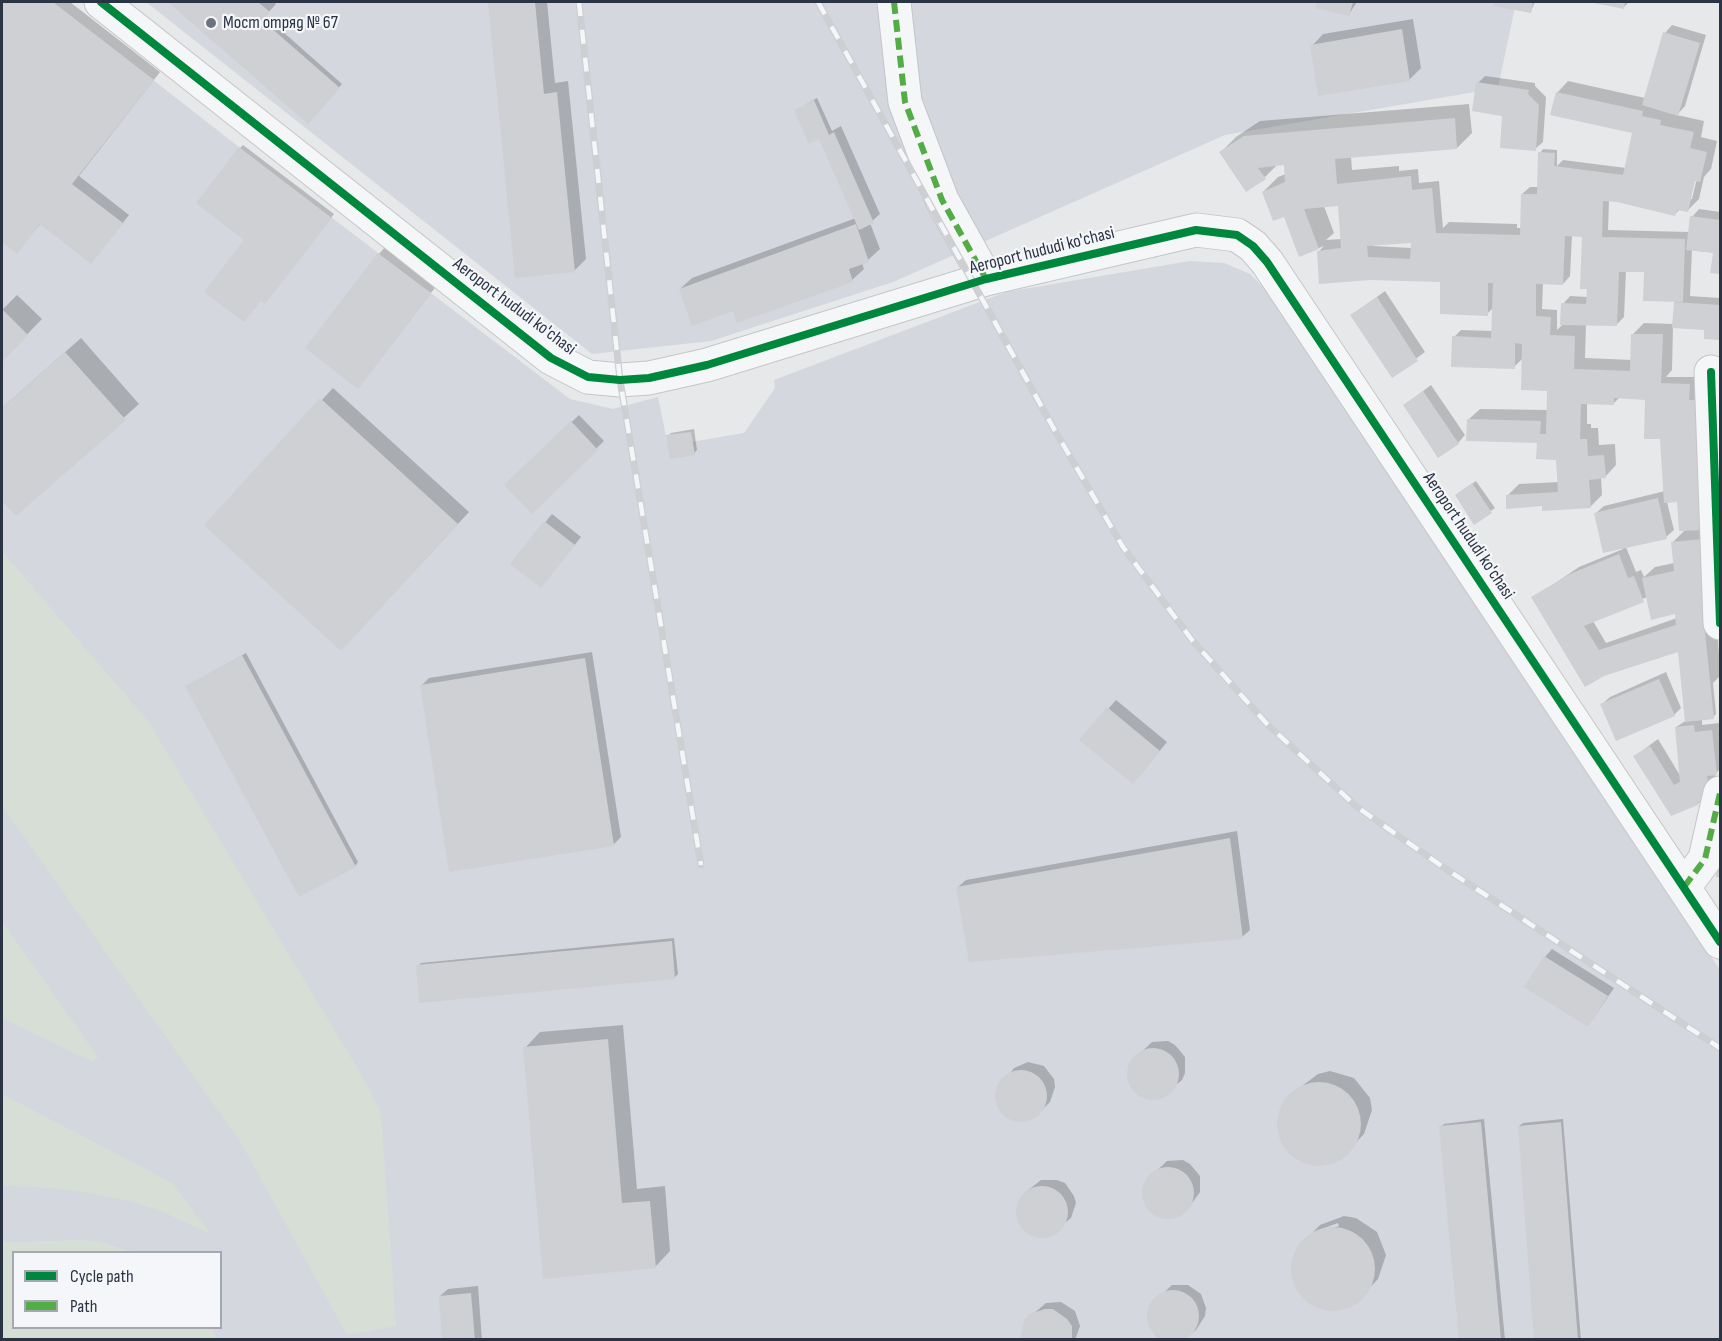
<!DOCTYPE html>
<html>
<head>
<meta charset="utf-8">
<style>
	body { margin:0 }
	#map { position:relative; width:1722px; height:1341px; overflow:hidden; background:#e6e8ea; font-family:"Sofia Sans Condensed",sans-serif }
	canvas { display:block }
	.frame { position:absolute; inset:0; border:3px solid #2b3445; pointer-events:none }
	.legend { position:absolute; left:12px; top:1251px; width:210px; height:78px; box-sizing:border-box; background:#f4f6f9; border:2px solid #a4a8b1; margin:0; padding:8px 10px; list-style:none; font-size:18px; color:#2b3445 }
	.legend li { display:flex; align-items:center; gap:12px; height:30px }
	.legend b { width:30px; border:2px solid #a4a8b1 }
</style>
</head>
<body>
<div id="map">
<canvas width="1722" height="1341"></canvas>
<div class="frame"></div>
<ul class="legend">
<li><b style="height:8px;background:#00873e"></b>Cycle path</li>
<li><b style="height:8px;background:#54ac47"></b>Path</li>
</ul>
</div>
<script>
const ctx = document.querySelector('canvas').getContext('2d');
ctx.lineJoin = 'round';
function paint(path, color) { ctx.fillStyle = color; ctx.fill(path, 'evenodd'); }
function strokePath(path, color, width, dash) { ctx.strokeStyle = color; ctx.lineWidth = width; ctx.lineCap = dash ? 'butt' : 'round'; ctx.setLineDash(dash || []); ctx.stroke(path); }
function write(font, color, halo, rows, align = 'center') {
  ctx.font = font + ' "Sofia Sans Condensed",sans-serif'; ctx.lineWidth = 4.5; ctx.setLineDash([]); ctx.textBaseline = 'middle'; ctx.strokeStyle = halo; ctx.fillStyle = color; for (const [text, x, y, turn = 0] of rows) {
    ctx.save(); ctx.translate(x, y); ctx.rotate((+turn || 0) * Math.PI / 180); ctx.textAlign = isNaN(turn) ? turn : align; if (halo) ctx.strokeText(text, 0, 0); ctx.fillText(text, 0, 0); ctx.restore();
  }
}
paint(new Path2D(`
	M2,2H53L239,147L570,399L613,409L658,397L668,446L744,433L775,388L774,380L1006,292L1190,261L1224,263L1250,274L1264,288L1720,970V1339L2,1340ZM14,1252H220V1328H14Z
	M146,2H1516L1498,88L1225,135L893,282L711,341L592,354Z`), '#d4d7dd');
paint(new Path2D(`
	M2,551L148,721L366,1082L381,1113L396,1326L347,1335L241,1143L2,806Z
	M2,921L98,1057L93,1062L2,1018Z
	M2,1094L172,1183L211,1234C192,1226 172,1215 152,1208C105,1193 51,1186 2,1186Z
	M82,1240L100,1242L133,1252H14V1328H211L218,1339H2V1242Z`), '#d6ded6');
paint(new Path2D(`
	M2,2H70L160,72L79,176L129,215L98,254L41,223L17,252L2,240Z
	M170,2H273L276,4L265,16L342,84L308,122Z
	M489,2H547L555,83L568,81L586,259L575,270L516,276Z
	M1318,2H1357L1349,14L1317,7Z
	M1495,2H1535L1531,11L1494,4Z
	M1592,2H1629L1623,8Z
	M1413,19L1421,68L1410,79L1312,46L1323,34Z
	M1672,25L1706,35L1685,106L1677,115L1704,121L1701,137L1717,141L1711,169L1704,177L1699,199L1687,211L1680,209L1675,214L1609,200L1608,230L1690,232L1692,217L1699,209L1720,212V273L1712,272L1714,251L1692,249L1690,296L1720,298V338L1705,337V329L1673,327L1672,370L1666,377H1697L1720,666V676L1713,683L1716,714L1713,717L1702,718V725L1719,723L1720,769L1715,774L1717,792L1697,804L1635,756L1658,739L1681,777L1676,727L1687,720L1680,650L1603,674L1533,598L1579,567L1623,549L1596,513L1604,506L1665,491L1661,438L1649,398L1620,397L1614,403H1587V424H1591V428H1598L1599,445L1615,444L1616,465L1605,477H1601L1602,495L1591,506L1543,505L1507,496L1519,484L1559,482L1558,458L1538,442L1468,420L1480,409L1548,410L1549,389L1523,358L1514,367L1454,337L1461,330L1493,331V308L1487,314L1442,280L1319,251L1324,246L1300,255L1285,215L1263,192L1278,177L1286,174L1285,164H1278L1265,177L1221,152L1236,137L1260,121L1469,104L1472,133L1457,148L1351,156L1352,170L1399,166V171L1418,169L1419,183L1439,181L1443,228L1449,222L1517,224V228H1521L1522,194L1530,187H1539L1540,153L1543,149L1557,150V166L1563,160L1626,168L1634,132L1557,93L1568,81L1645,98L1665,33ZM1695,174H1698L1692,199H1689ZM1339,205L1342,239L1326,240L1334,233L1324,206ZM1572,235H1584L1588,297L1570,296L1563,304L1564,323L1557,330V310L1542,309L1543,283L1563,284L1570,276ZM1415,241L1412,248L1373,246V244ZM1626,270L1645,271L1675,300L1674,324L1644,323L1633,334L1632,360L1585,358L1586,324H1617L1624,317ZM1678,501L1686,529L1672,543L1674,563L1655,567L1644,577L1641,570L1636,572L1626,547L1666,537L1674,530L1667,502ZM1647,597L1676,613L1677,618L1606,643L1593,621Z
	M1485,76L1535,83V86L1546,97L1543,142L1535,149L1478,83Z
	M817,98L832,131L841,126L880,214L870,223L880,249L868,260L862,263L864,269L852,280L734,310L680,289L692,278L856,218L820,137L796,110Z
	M243,145L334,214L268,299L246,239L240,148Z
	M386,246L437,285L365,379L379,254Z
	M1385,291L1425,352L1392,376L1352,315Z
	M17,295L42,319L2,360V310Z
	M81,338L139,404L16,514L2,499V408Z
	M1431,385L1465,435L1458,443L1405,405Z
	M333,388L469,512L352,638L206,525Z
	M579,415L604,441L532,511L506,485Z
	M694,429L697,450L694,453L668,436L671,433Z
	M1476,481L1495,508L1475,522L1460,492Z
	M552,514L581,537L541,586L512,563Z
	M592,652L621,837L614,844L422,685L429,678Z
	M246,653L358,862L355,866L187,686Z
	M1666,672L1681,708L1674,715L1602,704L1610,697Z
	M1116,700L1167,742L1140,775L1081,740Z
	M1237,831L1250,930L1242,937L958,887L966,880Z
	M674,938L678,974L675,977L418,966L421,963Z
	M1552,949L1614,988L1588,1026L1545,957Z
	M623,1025L637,1189L665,1186L670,1251L655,1267L525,1048L540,1032Z
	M1168,1041L1175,1045L1185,1057V1073L1182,1080L1160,1098L1152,1099L1136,1093L1128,1078L1132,1061L1152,1042Z
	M1028,1062L1044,1066L1054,1079L1055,1087L1050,1102L1042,1110L1029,1120L1012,1119L999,1108L997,1091L1014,1068Z
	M1330,1071L1354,1078L1370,1098L1372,1110L1364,1134L1342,1157L1330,1163L1316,1164L1302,1161L1291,1153L1283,1142L1278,1128L1280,1114L1285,1101L1298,1089L1318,1074Z
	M1484,1119L1505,1340H1461L1441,1127L1444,1124Z
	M1563,1119L1581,1340H1536L1519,1126L1523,1123Z
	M1183,1160L1190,1164L1200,1176V1192L1189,1207L1175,1217L1158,1216L1146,1204L1143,1197L1147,1180L1167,1161Z
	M1041,1180H1057L1065,1183L1074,1196L1076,1203L1071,1218L1049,1236L1032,1235L1020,1224L1018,1208L1026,1192Z
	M1344,1216L1356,1218L1377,1232L1386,1255L1378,1279L1356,1302L1344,1308L1330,1309L1316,1306L1304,1298L1297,1287L1293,1273L1294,1259L1299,1246L1308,1237L1339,1226L1338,1223L1313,1232L1320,1225Z
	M1172,1285H1188L1201,1294L1206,1308L1205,1316L1196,1330L1182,1340H1165L1156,1336L1148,1321L1152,1304Z
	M478,1286L482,1340H443L440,1296L448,1289Z
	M1061,1302L1075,1311L1080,1326L1075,1340H1022L1033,1314L1046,1303Z`), '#0003');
paint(new Path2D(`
	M2,2H53L154,80L72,184L123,223L91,264L40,224L17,254L2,242Z
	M168,2H258L270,12L262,20L340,88L308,124Z
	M488,2H535L544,94L557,92L575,272L515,278Z
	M1317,2H1353L1349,16L1315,8Z
	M1494,2H1533L1531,13L1493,6Z
	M1589,2H1625L1624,9Z
	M1402,29L1410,81L1318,96L1310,45Z
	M1663,32L1700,43L1678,116L1642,105Z
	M1476,82L1529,90L1528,94L1539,105L1536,151L1500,148L1502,116L1472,111Z
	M1556,92L1643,111L1642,116L1661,120L1660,125L1694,132L1690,148L1707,152L1700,182L1695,181L1688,212L1677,210L1675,216L1617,202L1603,201L1602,237L1685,239L1683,302L1643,301L1644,272H1619L1617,326L1560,325L1561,303L1586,304L1587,289H1580L1582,237L1565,236L1563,285L1536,284V316L1551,317L1550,335L1575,336L1574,369L1630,371L1631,334H1663L1661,383L1690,384L1689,400H1702L1707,530L1679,531L1677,502L1664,503L1660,439H1644L1645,400L1614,398V405L1581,404L1580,439H1587L1588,456L1604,455L1606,478L1589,480L1591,508L1542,511V506L1506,509V495L1558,492L1556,460L1536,459L1537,443L1466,441L1467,419L1541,421L1540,434H1546L1547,391L1521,390L1522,344L1515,343V369L1451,367L1452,336L1491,338L1493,283H1488V316L1440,314V282L1370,280L1319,284L1317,251L1341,248L1338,206L1304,209L1319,249L1299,257L1284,217L1273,221L1262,192L1285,182L1284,165L1258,168L1266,179L1246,192L1219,152L1244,136L1455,118L1457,149L1335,159L1337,184L1411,176L1412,190L1432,188L1436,233L1520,235L1521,194H1537L1538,152L1555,153L1554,166L1623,175L1632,133L1550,115ZM1411,243L1410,259L1368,257L1367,246Z
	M814,100L829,135L834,132L874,223L859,230L819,139L809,144L794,110Z
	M239,147L332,218L265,304L261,301L244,322L204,292L244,240L196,203Z
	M1690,216L1720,220V274L1710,273L1713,253L1686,250Z
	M856,224L869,262L849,269L853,282L737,323L733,311L692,326L679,289Z
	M378,253L431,293L358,389L305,348Z
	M1377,297L1418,361L1392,378L1350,315Z
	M1674,302L1720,305V340L1704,339V330L1672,328Z
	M2,309L28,335L2,362Z
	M65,352L126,420L16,516L2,501V408Z
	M1423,391L1459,444L1438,458L1403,405Z
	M320,398L458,524L341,651L204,525Z
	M571,421L598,450L532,514L504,485Z
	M691,432L695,455L670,459L666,435Z
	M1472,483L1492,513L1474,525L1455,495Z
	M1658,498L1667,539L1603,553L1594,513Z
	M544,521L575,545L541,588L510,564Z
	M1704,539V623L1714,719L1685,722L1678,652L1604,676L1585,687L1531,597L1570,574L1619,554L1628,578L1634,576L1644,602L1584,626L1599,650L1676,625L1675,614L1651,620L1642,578L1674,571L1671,542Z
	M242,655L356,867L299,897L185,686Z
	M585,658L614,846L449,872L420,685Z
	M1659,679L1675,716L1616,741L1600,704Z
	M1107,707L1160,751L1133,784L1079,740Z
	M1694,725L1695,732L1712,730L1717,775L1707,776L1710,801L1697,802L1698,805L1671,816L1633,756L1650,746L1674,785L1680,782L1675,727Z
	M1230,838L1243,939L969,962L956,887Z
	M1719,853H1720V877H1716Z
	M672,941L675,979L419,1003L416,965Z
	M1544,956L1608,996L1588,1027L1524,987Z
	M608,1039L622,1203L650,1201L656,1268L543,1279L523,1047Z
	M1127 1074a26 26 0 1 1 52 0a26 26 0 1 1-52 0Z
	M995 1096a26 26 0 1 1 52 0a26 26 0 1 1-52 0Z
	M1277 1124a42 42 0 1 1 84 0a42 42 0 1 1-84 0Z
	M1481,1122L1501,1340H1459L1439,1126Z
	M1561,1122L1578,1340H1534L1518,1126Z
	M1142 1193a26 26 0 1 1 52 0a26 26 0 1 1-52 0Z
	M1016 1212a26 26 0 1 1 52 0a26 26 0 1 1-52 0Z
	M1291 1269a42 42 0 1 1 84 0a42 42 0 1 1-84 0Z
	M1147 1316a26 26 0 1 1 52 0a26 26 0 1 1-52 0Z
	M471,1293L475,1340H442L439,1296Z
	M1045,1309H1053L1067,1319L1072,1326V1340H1020L1024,1321L1029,1314Z`), '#ced0d3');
const street = new Path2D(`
	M101,2L551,358L588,377L620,380L649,378L707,365L986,279L1196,230L1237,235L1253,246L1267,262L1720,942
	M894,2L905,102L942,200L986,279
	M1711,372L1720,623
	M1684,887L1705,859L1720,793`);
strokePath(street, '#c4c6c8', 35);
strokePath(street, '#f5f6f7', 33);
const rail = new Path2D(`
	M579,2L620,380L701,865
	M818,2L1054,429L1123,547L1192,640L1267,724L1357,807L1446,869L1720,1048`);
strokePath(rail, '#cecfd2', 7);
strokePath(rail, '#f4f6f9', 4.5, [14]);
strokePath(new Path2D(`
	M894,2L905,102L942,200L986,279
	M1684,887L1705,859L1720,793`), '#54ac47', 6, [12, 6]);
strokePath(new Path2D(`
	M101,2L551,358L588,377L620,380L649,378L707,365L986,279L1196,230L1237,235L1253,246L1267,262L1720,942
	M1711,372L1720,623`), '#00873e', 8);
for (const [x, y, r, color] of [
	[211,23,6,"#6c737f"]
]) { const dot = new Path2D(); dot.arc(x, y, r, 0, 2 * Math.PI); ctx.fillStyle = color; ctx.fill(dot); strokePath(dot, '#f4f6f9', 2); }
write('18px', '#2b3445', '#f4f6f9', [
	["Мост отряд № 67",223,23]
], 'left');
write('18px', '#2b3445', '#f4f6f9', [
	["Aeroport hududi ko'chasi",1042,251,-14],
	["Aeroport hududi ko'chasi",514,307,37],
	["Aeroport hududi ko'chasi",1468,536,56]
]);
</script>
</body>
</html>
